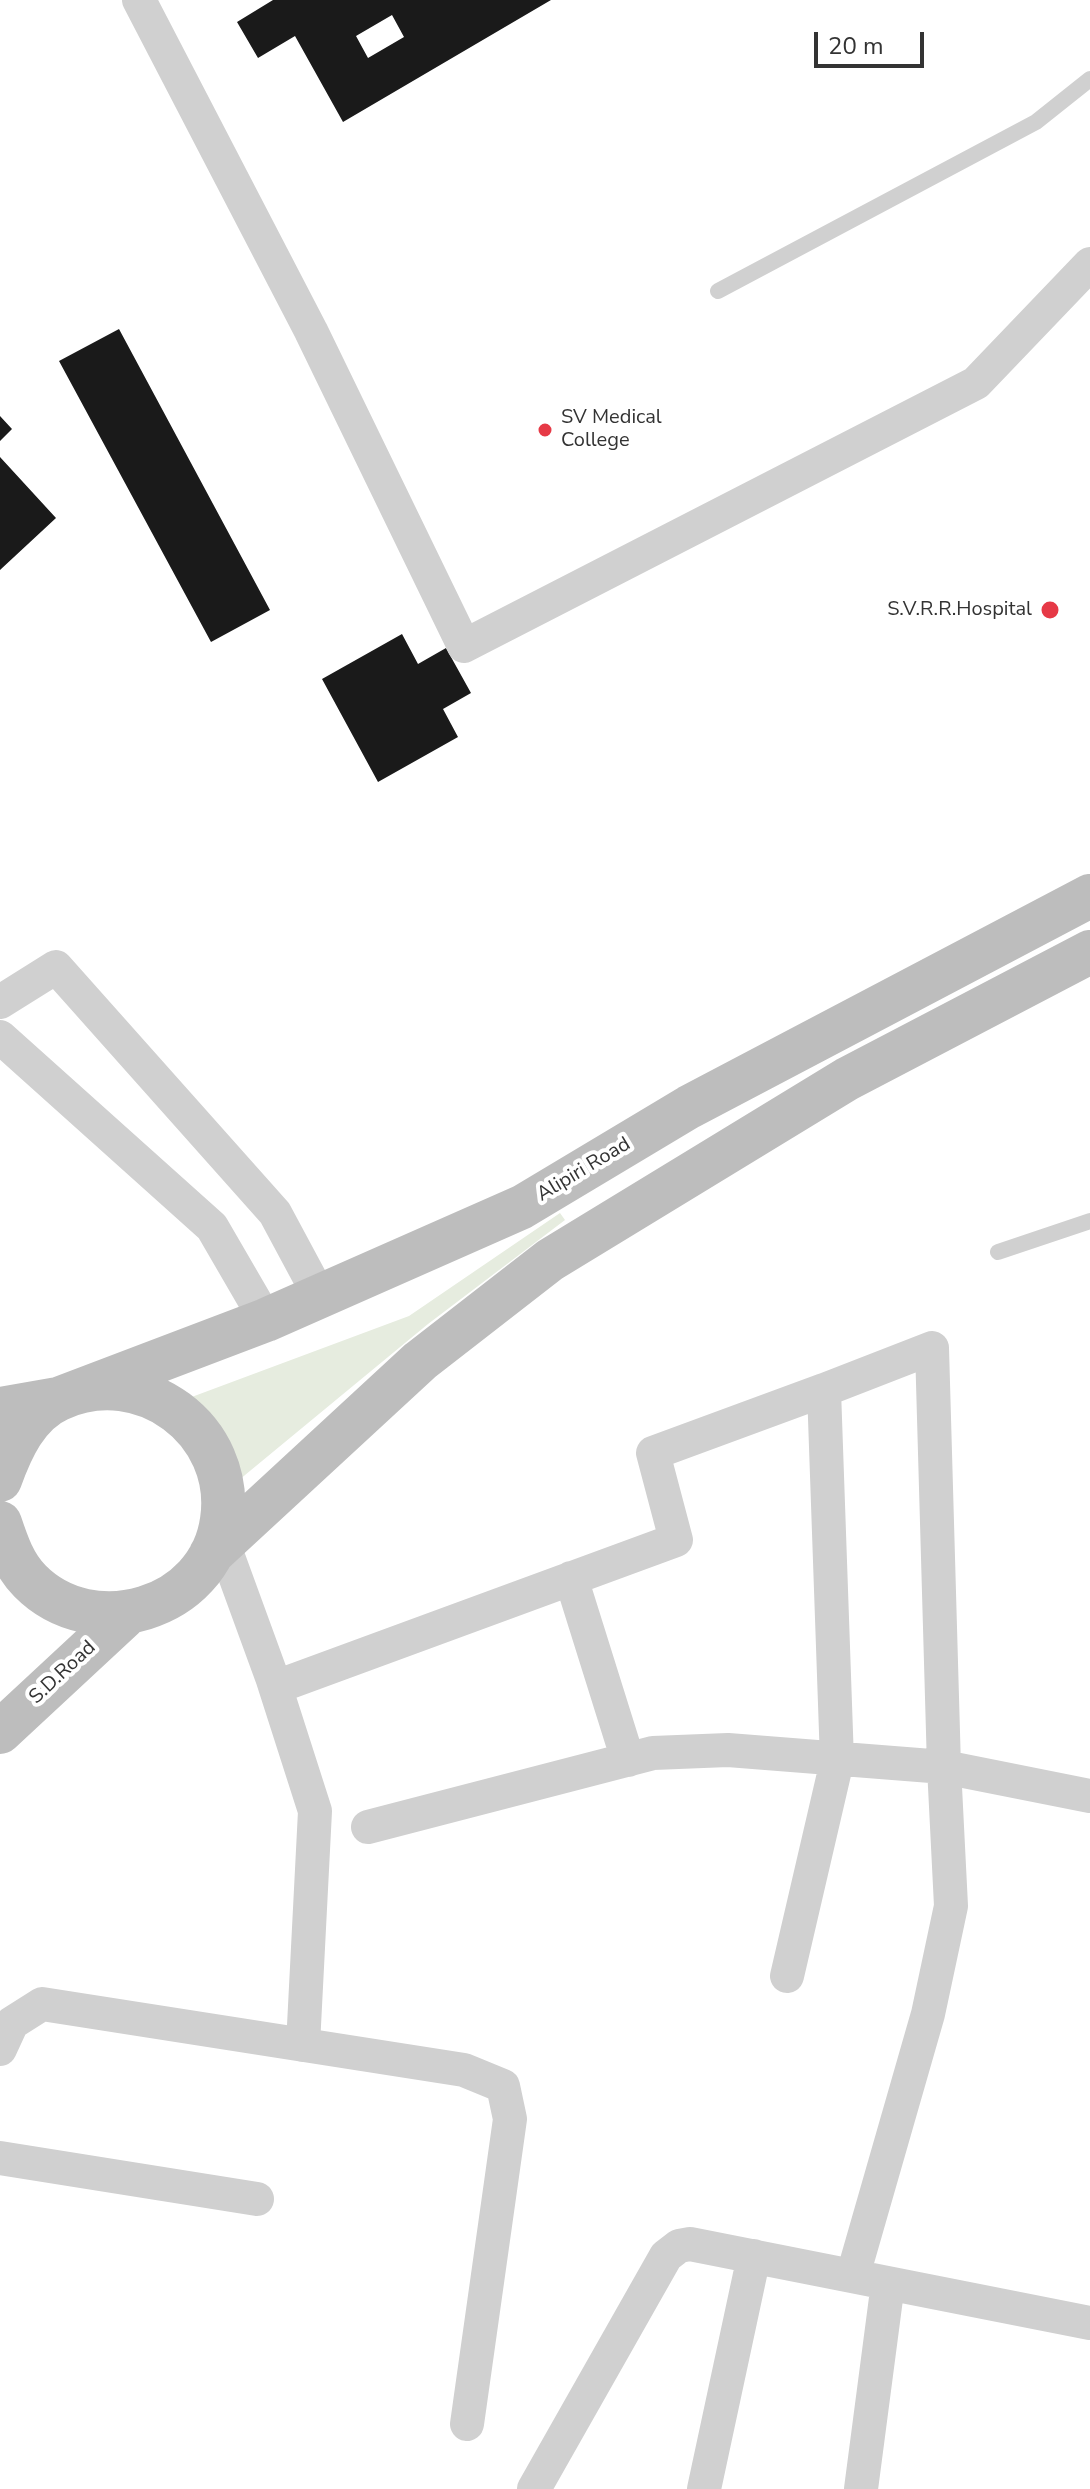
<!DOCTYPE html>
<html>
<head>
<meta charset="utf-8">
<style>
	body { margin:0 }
	#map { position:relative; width:1090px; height:2489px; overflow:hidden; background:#fff; font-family:"Nunito Sans",sans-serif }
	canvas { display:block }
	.scale { position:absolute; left:814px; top:32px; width:110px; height:36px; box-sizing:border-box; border:4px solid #333; border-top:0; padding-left:10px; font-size:24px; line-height:28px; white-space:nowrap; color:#333; -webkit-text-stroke:6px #fff; paint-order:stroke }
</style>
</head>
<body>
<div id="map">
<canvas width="1090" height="2489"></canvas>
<div class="scale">20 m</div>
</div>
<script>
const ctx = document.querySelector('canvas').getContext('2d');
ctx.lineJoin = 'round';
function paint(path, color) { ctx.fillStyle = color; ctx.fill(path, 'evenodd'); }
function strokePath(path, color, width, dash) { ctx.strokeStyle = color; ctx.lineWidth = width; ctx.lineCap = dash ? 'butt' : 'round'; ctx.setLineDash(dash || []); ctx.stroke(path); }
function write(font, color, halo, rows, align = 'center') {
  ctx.font = font + ' "Nunito Sans",sans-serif'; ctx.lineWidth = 8; ctx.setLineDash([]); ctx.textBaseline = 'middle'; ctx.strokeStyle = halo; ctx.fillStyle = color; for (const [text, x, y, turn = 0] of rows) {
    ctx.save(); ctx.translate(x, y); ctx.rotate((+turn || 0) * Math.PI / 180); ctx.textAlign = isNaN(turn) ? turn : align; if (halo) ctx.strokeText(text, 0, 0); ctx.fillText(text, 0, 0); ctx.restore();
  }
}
paint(new Path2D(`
	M560,1213L565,1220L428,1324L239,1480L189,1398L409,1316Z`), '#e6ecdf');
paint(new Path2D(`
	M273,0H551L343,122L295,36L258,58L237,22ZM392,15L404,37L368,58L356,36Z
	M119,329L270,610L211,642L59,361Z
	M0,416L12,429L0,441Z
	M0,457L56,518L0,570Z
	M402,634L418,664L446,648L471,693L443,709L458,737L378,782L322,679Z`), '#1a1a1a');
strokePath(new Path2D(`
	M718,291L1036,122L1090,79
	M998,1252L1090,1221`), '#d0d0d0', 16);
strokePath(new Path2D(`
	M139,0L311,331L464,646L976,383L1090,264
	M0,1002L56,967L275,1213L319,1295
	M0,1037L212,1227L266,1320
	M223,1543L273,1680L287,1683L676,1540L653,1453L824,1390
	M571,1578L628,1760
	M273,1680L315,1811L303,2045
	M368,1827L653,1753L728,1750L944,1767L1090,1796
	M787,1976L837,1761L824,1390L932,1348L944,1767L951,1906L928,2014L853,2275
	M0,2049L12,2023L42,2004L464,2070L503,2086L510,2119L467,2424
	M0,2158L257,2199
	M534,2489L666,2256L679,2246L690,2244L1090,2323
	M704,2489L754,2256
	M861,2489L888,2283`), '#d0d0d0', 34);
strokePath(new Path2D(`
	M0,1409L58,1399L266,1320L522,1207L689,1107L1090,896
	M0,1480C11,1449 27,1413 59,1399C142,1361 235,1430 222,1520C210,1610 92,1644 30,1581C14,1565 7,1544 0,1523
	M211,1554L420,1361L550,1260L847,1079L1090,952
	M0,1732L127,1614`), '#bdbdbd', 44);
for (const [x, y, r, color] of [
	[545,430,8,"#e63946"],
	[1050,610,10,"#e63946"]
]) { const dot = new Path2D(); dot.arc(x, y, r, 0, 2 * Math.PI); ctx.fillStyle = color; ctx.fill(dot); strokePath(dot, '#fff', 3); }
write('20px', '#333', '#fff', [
	["SV Medical",561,418],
	["College",561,441],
	["S.V.R.R.Hospital",1032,610,"right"]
], 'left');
write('20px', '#333', '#fff', [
	["Alipiri Road",584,1170,-31],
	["S.D.Road",63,1673,-43]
]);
</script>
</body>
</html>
